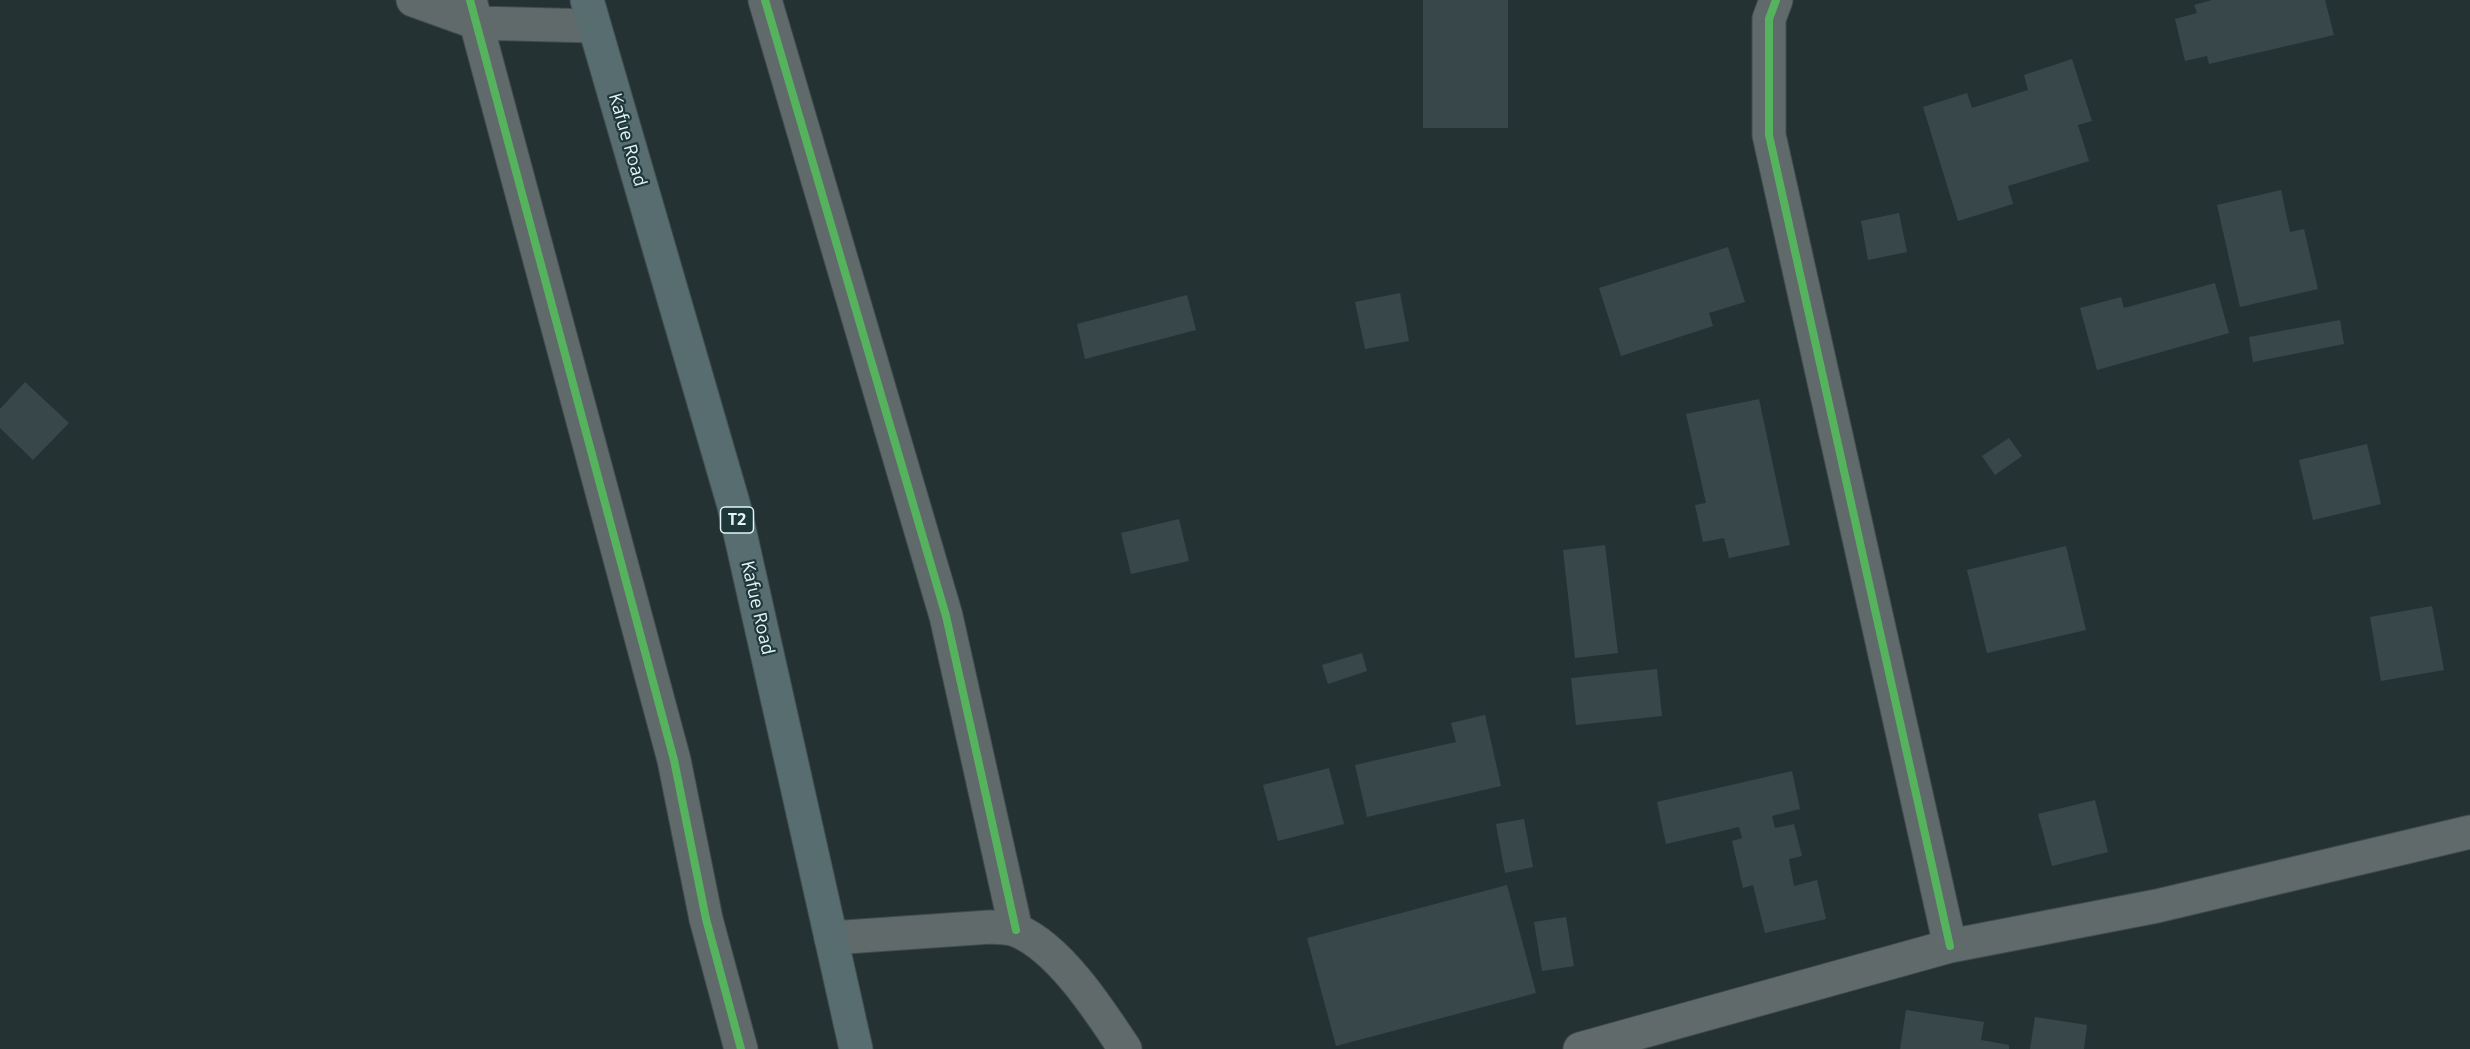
<!DOCTYPE html>
<html>
<head>
<meta charset="utf-8">
<style>
	body { margin:0 }
	canvas { display:block; background:#243234 }
</style>
</head>
<body>
<canvas width="2470" height="1049"></canvas>
<script>
const ctx = document.querySelector('canvas').getContext('2d');
ctx.lineJoin = 'round';
function paint(path, color) { ctx.fillStyle = color; ctx.fill(path, 'evenodd'); }
function strokePath(path, color, width, dash) { ctx.strokeStyle = color; ctx.lineWidth = width; ctx.lineCap = dash ? 'butt' : 'round'; ctx.setLineDash(dash || []); ctx.stroke(path); }
function write(font, color, halo, rows, align = 'center') {
  ctx.font = font + ' "Open Sans",sans-serif'; ctx.lineWidth = 4.5; ctx.setLineDash([]); ctx.textBaseline = 'middle'; ctx.strokeStyle = halo; ctx.fillStyle = color; for (const [text, x, y, turn = 0] of rows) {
    ctx.save(); ctx.translate(x, y); ctx.rotate((+turn || 0) * Math.PI / 180); ctx.textAlign = isNaN(turn) ? turn : align; if (halo) ctx.strokeText(text, 0, 0); ctx.fillText(text, 0, 0); ctx.restore();
  }
}
paint(new Path2D(`
	M1423,0H1508V128H1423Z
	M2212,0H2325L2334,35L2209,64L2207,56L2185,61L2175,19L2197,13L2194,5Z
	M2072,59L2092,121L2078,125L2089,161L2008,186L2013,204L1958,221L1923,107L1967,93L1972,108L2028,90L2024,75Z
	M2281,190L2290,232L2304,229L2318,289L2240,307L2217,205Z
	M1899,213L1907,252L1868,260L1861,221Z
	M1728,247L1745,302L1709,313L1713,326L1621,356L1599,288Z
	M2215,283L2229,333L2097,370L2080,308L2121,297L2124,308Z
	M1400,293L1409,341L1365,349L1355,302Z
	M1187,295L1196,330L1085,359L1077,324Z
	M2340,320L2344,344L2253,362L2249,337Z
	M25,382L69,423L33,460L0,428V409Z
	M1759,399L1790,545L1729,558L1724,538L1703,542L1695,505L1706,503L1686,414Z
	M2009,438L2022,456L1995,475L1982,456Z
	M2367,444L2381,504L2313,520L2299,460Z
	M1179,519L1189,561L1131,574L1121,533Z
	M1605,545L1618,653L1575,658L1563,550Z
	M2066,546L2086,630L1987,653L1967,570Z
	M2432,606L2444,670L2381,681L2370,617Z
	M1362,653L1367,671L1328,684L1322,665Z
	M1657,669L1662,716L1576,725L1571,678Z
	M1485,715L1501,786L1367,817L1355,765L1456,742L1451,723Z
	M1329,768L1344,824L1278,841L1263,785Z
	M1792,771L1800,809L1772,816L1775,828L1794,824L1802,856L1789,859L1794,886L1817,880L1826,919L1765,933L1753,885L1743,888L1732,841L1742,838L1739,827L1666,844L1657,802Z
	M2095,800L2108,852L2052,866L2038,814Z
	M1524,819L1533,867L1505,873L1496,824Z
	M1507,885L1536,993L1336,1046L1307,938Z
	M1566,917L1574,966L1542,971L1534,922Z
	M1906,1010L1984,1022L1981,1040L2009,1045V1049H1900Z
	M2035,1017L2087,1025L2084,1049H2030Z`), '#384749');
const minor = new Path2D(`
	M413,0L477,23L593,26
	M470,0L674,760L706,919L741,1049
	M765,0L946,616L1016,930
	M1776,0L1769,19V135L1950,946
	M831,938L990,927C999,928 1010,927 1018,931C1060,949 1100,1011 1125,1049
	M1580,1049L1950,946L2157,906L2470,832`);
const trunk = new Path2D(`
	M587,0L734,506L856,1049`);
strokePath(minor, '#414d4f', 35);
strokePath(trunk, '#414d4f', 35);
strokePath(minor, '#606a6b', 33);
strokePath(trunk, '#586d70', 33);
strokePath(new Path2D(`
	M470,0L674,760L706,919L741,1049
	M765,0L946,616L1016,930
	M1776,0L1769,19V135L1950,946`), '#56b35d', 8);
for (const [x, y, w] of [
	[737,520,33]
]) { const box = new Path2D(); box.roundRect(x - w / 2, y - 13, w, 26, 4.5); ctx.fillStyle = '#1d373b'; ctx.fill(box); strokePath(box, '#e3f3f5', 1.5); }
write('bold 16px', '#e3f3f5', null, [
	["T2",737,520]
]);
write('18px', '#e3f3f5', '#1d373b', [
	["Kafue Road",627,140,74],
	["Kafue Road",757,608,77]
]);
</script>
</body>
</html>
